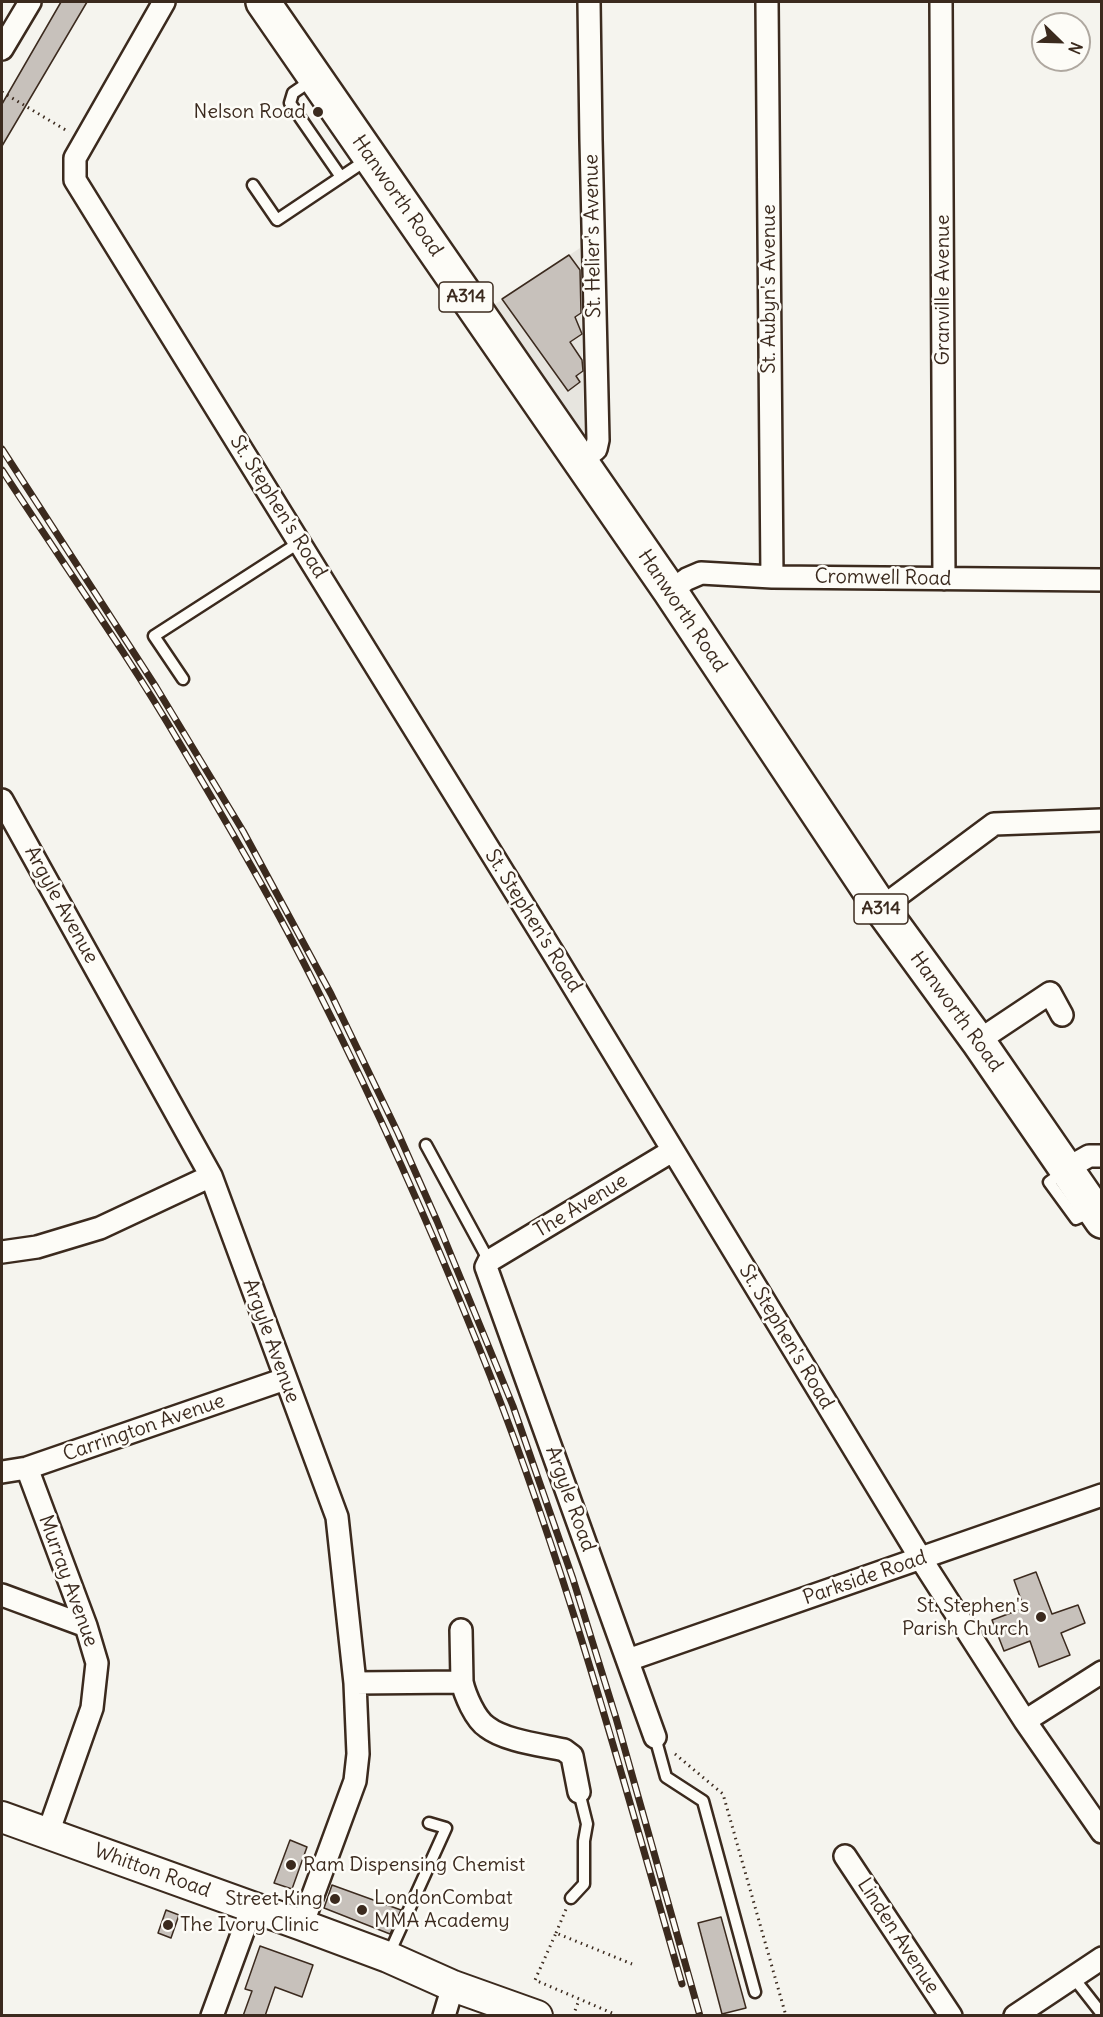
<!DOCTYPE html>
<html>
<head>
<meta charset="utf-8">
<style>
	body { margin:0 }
	#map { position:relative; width:1103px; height:2017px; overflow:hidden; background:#f5f4ee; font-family:Delius,sans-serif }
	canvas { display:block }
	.frame { position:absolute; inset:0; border:3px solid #3b2a1e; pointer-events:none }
	.north { position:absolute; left:1031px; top:12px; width:60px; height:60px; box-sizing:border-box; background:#fdfcf7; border:2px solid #afa8a0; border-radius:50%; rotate:113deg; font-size:16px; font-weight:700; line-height:24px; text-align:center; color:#3b2a1e }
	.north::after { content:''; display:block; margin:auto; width:21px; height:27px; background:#3b2a1e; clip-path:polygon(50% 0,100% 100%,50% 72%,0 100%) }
</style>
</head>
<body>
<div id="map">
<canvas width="1103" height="2017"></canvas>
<div class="frame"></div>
<div class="north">N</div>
</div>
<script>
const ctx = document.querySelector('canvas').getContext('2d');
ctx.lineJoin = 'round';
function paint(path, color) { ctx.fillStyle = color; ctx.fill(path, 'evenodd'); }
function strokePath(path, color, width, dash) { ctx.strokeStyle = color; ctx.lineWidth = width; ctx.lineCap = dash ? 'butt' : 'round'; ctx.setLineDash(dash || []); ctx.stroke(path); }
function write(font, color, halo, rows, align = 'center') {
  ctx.font = font + ' Delius,sans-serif'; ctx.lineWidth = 5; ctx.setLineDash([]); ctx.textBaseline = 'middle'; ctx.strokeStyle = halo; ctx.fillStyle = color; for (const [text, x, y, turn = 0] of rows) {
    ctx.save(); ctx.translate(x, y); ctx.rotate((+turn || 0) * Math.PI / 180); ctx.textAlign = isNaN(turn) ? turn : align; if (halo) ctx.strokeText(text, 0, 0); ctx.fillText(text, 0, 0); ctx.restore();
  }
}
paint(new Path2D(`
	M580,248L584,430L580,433L494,305Z`), '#e7e5df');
const building = new Path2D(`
	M61,2H87L2,146V104Z
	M569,255L580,270L581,313L575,317L582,334L570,342L582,360L583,371L576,376L580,382L568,391L502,299Z
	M1036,1572L1052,1614L1078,1605L1085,1623L1061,1633L1070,1655L1039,1667L1030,1641L1004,1651L992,1620L1024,1608L1014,1580Z
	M290,1840L307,1847L292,1889L274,1883Z
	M332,1885L401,1910L390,1934L324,1908Z
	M166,1910L179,1915L171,1938L158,1933Z
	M721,1917L746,2008L722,2014L698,1923Z
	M260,1946L313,1965L302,1997L275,1987L265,2016H243L252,1991L245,1989Z`);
paint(building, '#c7c1bb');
strokePath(building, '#3b2a1e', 1.5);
const service = new Path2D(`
	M312,80L293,93L290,103L341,177
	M253,185L277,220L368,159
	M183,679L154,636L300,542
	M426,1145L489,1261
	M1063,1172L1049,1182L1076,1219L1092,1212
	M655,1737L666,1777L703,1801L755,1992
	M571,1898L584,1884V1841L587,1824L579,1792
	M389,1954L446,1828L429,1823
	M1073,1977L1102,2014`);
const minor = new Path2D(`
	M164,2L75,158V180L555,956L921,1559L1025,1721L1102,1832
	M767,2L772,577
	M941,2L944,579
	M2,49L30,2
	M580,462L596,449L598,440L591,140L589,2
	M670,591L687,579L701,573L772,577L1102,580
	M2,800L211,1176L337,1517L355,1683L358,1754L355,1781L302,1925
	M881,908L994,824L1102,820
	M978,1041L1050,993L1062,1015
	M1066,1169L1089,1156H1102
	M2,1252L37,1247L100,1228L211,1176
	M27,1468L86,1626L97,1663L92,1708L48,1833
	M2,1472L27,1468L285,1379
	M2,1595L86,1626
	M628,1660L1102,1495
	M462,1682C465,1695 475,1719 487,1727C505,1741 542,1745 564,1750L572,1756L579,1792
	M355,1683L462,1682L461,1630
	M1025,1721L1102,1672
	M655,1737L486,1267L489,1261L672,1151
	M845,1856L951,2016
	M212,2016L252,1907
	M444,2016L453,1986
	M1015,2016L1102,1958`);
const secondary = new Path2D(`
	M2,1817L302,1925L388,1957L453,1986L537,2016`);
const primary = new Path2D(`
	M263,2L670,591L881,908L978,1041L1102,1221`);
strokePath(service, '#3b2a1e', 15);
strokePath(minor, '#3b2a1e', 26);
strokePath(secondary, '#3b2a1e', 34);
strokePath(primary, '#3b2a1e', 38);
strokePath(new Path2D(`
	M2,92L69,132
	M675,1754L723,1794L786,2016
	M556,1933L566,1909
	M612,2013L535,1980L556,1933L632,1964
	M573,2016L579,2000`), '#3b2a1e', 3, [1.5, 4.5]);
strokePath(service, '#fdfcf7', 10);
strokePath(minor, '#fdfcf7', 21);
strokePath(secondary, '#fdfcf7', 30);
strokePath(primary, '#fdfcf7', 33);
const rail = new Path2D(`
	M2,449L156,687L243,831L331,994L398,1133L437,1221L513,1406L573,1579L616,1718L700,2016
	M2,470C61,561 125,650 180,744C228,825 277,908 319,993C377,1108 430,1226 478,1345C562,1552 620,1769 682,1984`);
strokePath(rail, '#3b2a1e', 7);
strokePath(rail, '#fdfcf7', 4.5, [14]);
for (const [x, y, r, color] of [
	[318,112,6,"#3b2a1e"],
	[1041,1617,6,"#3b2a1e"],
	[291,1865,6,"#3b2a1e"],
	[335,1899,6,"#3b2a1e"],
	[362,1910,6,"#3b2a1e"],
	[168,1925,6,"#3b2a1e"]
]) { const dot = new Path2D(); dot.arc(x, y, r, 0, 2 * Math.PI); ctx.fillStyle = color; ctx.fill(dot); strokePath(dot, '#fdfcf7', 2); }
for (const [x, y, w] of [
	[466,297,54],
	[881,909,54]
]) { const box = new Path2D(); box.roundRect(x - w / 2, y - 15, w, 30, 4.5); ctx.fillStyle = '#fdfcf7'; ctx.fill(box); strokePath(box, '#3b2a1e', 1.5); }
write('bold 18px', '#3b2a1e', null, [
	["A314",466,297],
	["A314",881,909]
]);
write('20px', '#3b2a1e', '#fdfcf7', [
	["Nelson Road",306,112],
	["St. Stephen's",1029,1606],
	["Parish Church",1029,1629],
	["Ram Dispensing Chemist",303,1865,"left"],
	["LondonCombat",374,1898,"left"],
	["MMA Academy",374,1921,"left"],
	["Street King",323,1899],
	["The Ivory Clinic",180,1925,"left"]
], 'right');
write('20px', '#3b2a1e', '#fdfcf7', [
	["Hanworth Road",397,196,55],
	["St. Helier's Avenue",593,236,-91],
	["St. Aubyn's Avenue",769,289,-90],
	["Granville Avenue",943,290,-90],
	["St. Stephen's Road",278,507,58],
	["Cromwell Road",883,578,1],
	["Hanworth Road",682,611,56],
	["Argyle Avenue",61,905,61],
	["St. Stephen's Road",533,921,58],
	["Hanworth Road",956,1012,54],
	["The Avenue",581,1206,-31],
	["St. Stephen's Road",786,1337,59],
	["Argyle Avenue",271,1341,70],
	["Carrington Avenue",144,1428,-19],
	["Argyle Road",570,1499,70],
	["Parkside Road",865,1578,-19],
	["Murray Avenue",68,1581,70],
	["Whitton Road",152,1871,20],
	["Linden Avenue",898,1936,57]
]);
</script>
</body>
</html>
